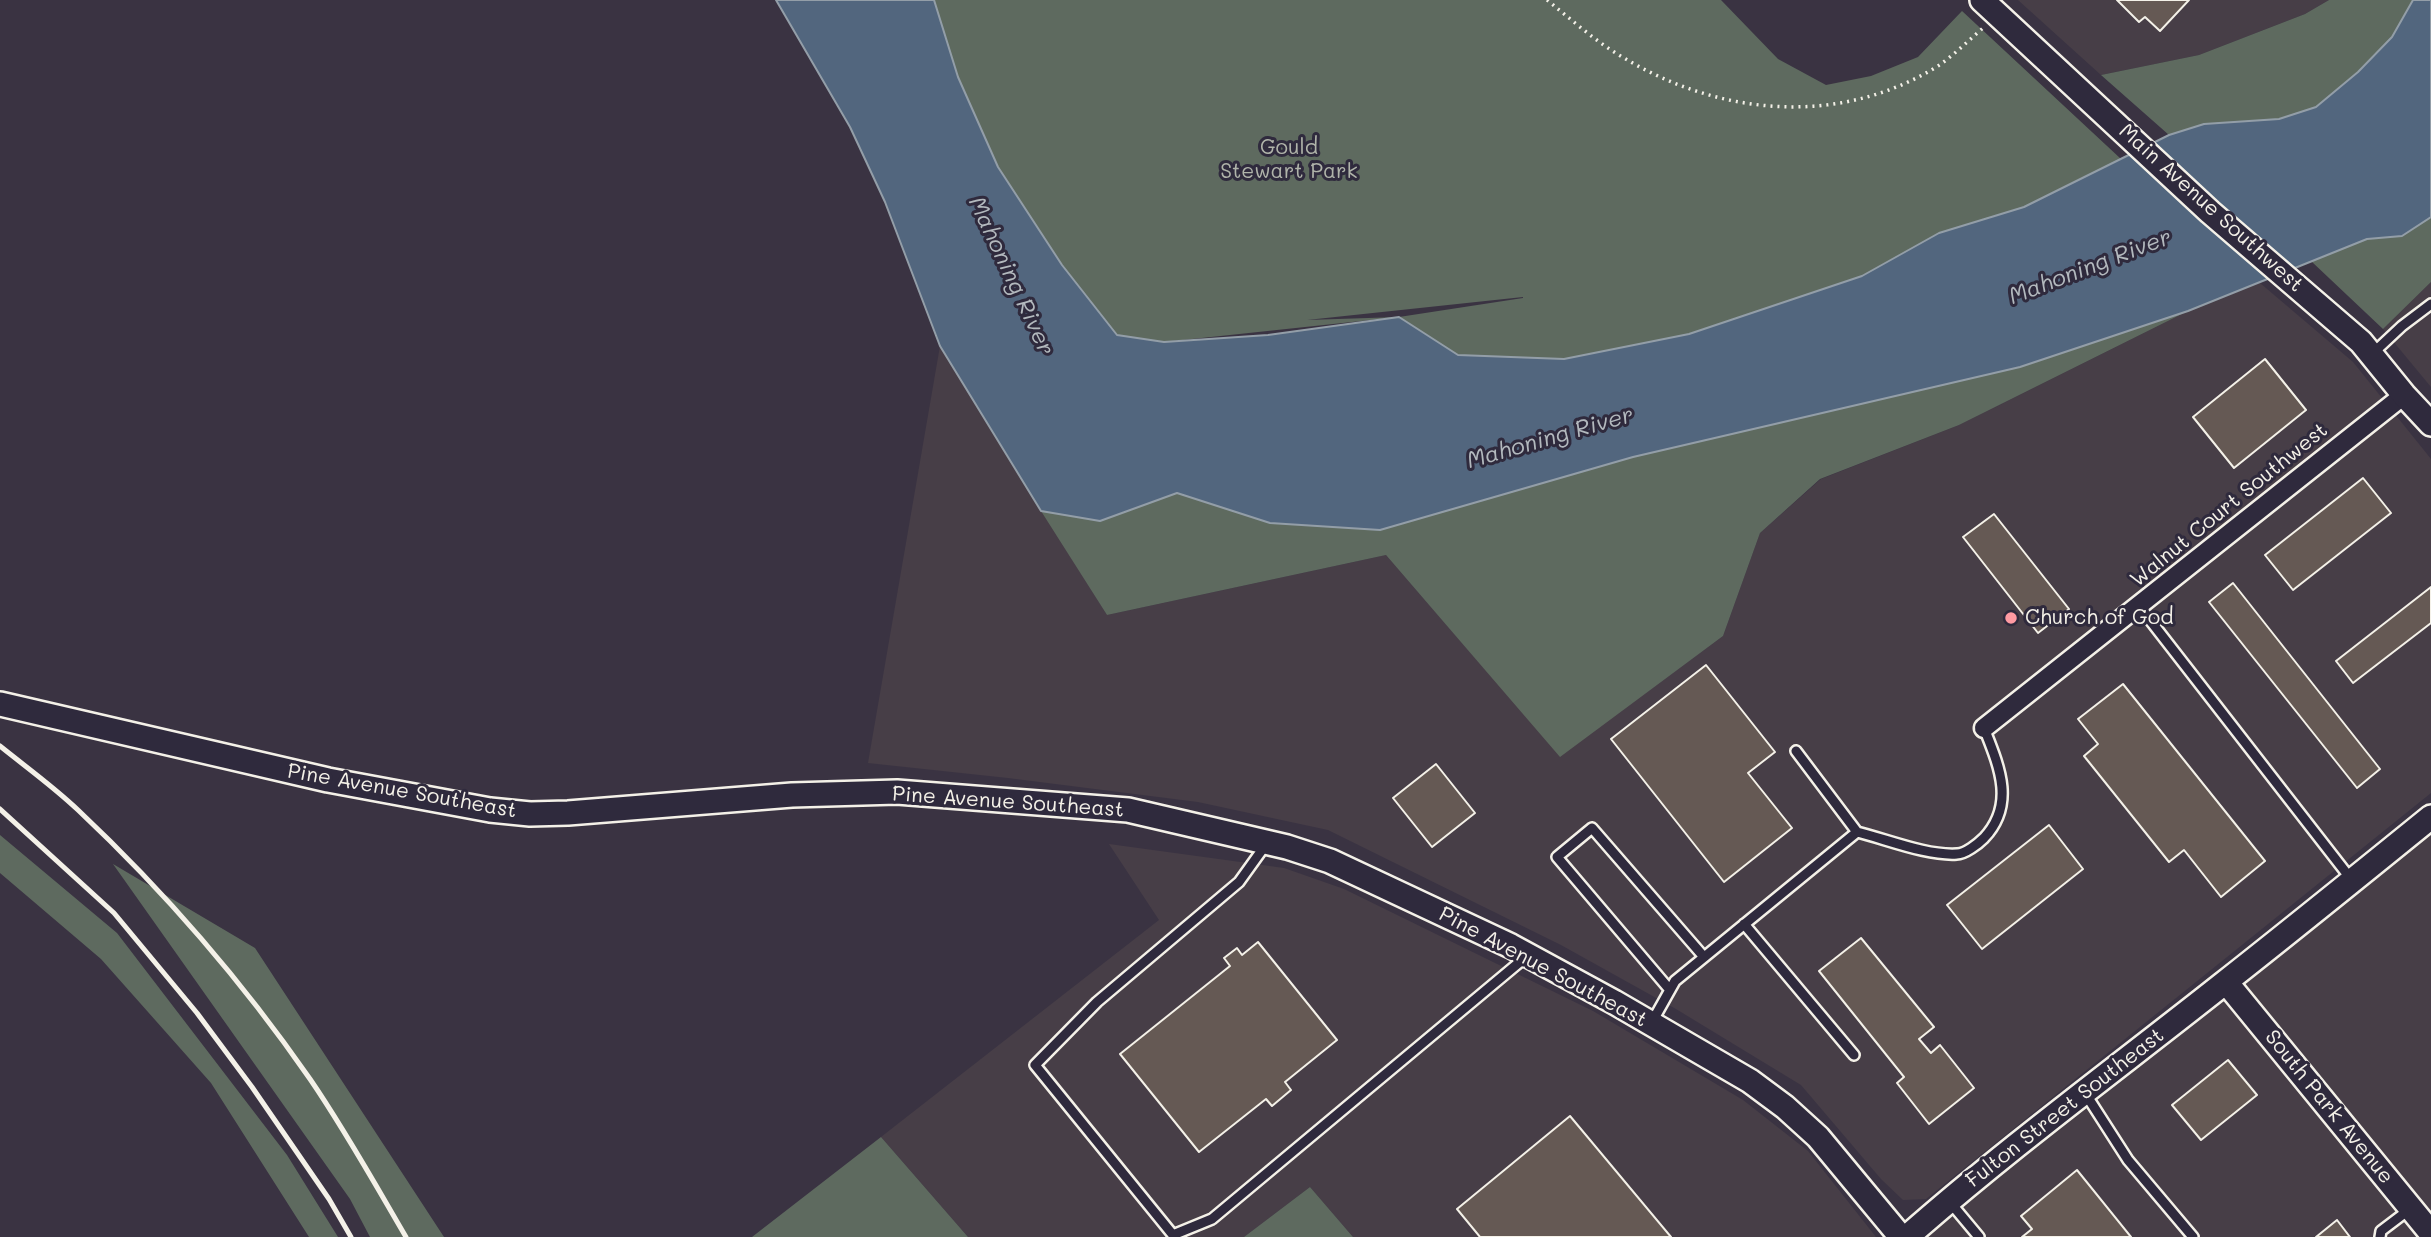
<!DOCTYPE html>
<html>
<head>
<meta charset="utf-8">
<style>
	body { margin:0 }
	canvas { display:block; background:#3a3342 }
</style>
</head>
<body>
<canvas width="2431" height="1237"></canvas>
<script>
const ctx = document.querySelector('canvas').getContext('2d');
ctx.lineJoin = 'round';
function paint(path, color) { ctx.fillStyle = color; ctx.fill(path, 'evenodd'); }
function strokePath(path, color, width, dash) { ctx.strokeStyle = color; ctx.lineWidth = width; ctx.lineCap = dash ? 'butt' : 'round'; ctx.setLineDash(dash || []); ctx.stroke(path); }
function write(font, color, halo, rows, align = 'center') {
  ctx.font = font + ' Mali,sans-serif'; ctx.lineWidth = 6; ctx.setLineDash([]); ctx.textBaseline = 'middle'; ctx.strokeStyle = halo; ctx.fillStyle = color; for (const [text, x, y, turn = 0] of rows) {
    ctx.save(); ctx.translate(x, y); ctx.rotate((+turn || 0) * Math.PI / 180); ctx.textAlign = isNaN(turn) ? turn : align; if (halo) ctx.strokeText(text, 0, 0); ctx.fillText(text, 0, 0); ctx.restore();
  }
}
paint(new Path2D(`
	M2018,0H2329L2305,14L2199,55L2101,75Z
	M2431,282V387L2383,329Z
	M2260,283L2353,362L2431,459V793L1926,1199L1903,1200L1881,1179L1801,1085L1676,1009L1561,945L1328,830L1198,802L1008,778L868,763L940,346L1107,615L1386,555L1560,756L1723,636L1760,533L1821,479L1959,425L2188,311Z
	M2431,817V1237H1907Z
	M1109,844L1284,868L1344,889L1593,1011L1743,1100L1808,1151L1876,1237H1353L1310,1187L1244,1237H968L881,1137L1159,920Z`), '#473e47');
paint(new Path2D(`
	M934,0H1721L1778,59L1826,85L1871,76L1918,57L1962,11L2121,159L2024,207L1939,233L1862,276L1689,334L1564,359L1458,355L1399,317L1164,342L1117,335L1062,265L998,168L958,77ZM1523,298L1399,317L1307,320L1523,297Z
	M2329,0H2413L2392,37L2358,72L2316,107L2279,119L2204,124L2169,135L2101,75L2199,55L2305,14Z
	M2431,217V282L2383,329L2311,261L2368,239L2402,236Z
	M2188,311L1959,425L1820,479L1760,533L1723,636L1560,757L1386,555L1107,615L1041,511L1093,520L1177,493L1270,523L1380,530L1633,457L2020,367Z
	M0,835L117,933L287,1155L338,1237H309L211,1083L101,959L0,873Z
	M113,864L255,948L444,1237H370L350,1199Z
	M881,1137L968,1237H752Z
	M1310,1187L1353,1237H1244Z`), '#5e6a5f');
const water = new Path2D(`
	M776,0H934L958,77L998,167L1062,265L1117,335L1164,342L1268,335L1399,317L1458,355L1564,359L1689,334L1862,276L1939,233L2024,207L2169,135L2204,124L2279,119L2316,107L2358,72L2392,37L2413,0H2431V217L2402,236L2367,239L2188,311L2020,367L1633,457L1380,530L1270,523L1177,493L1100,521L1041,511L940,346L885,202L850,127Z`);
paint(water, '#52667e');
strokePath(water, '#939ea8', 2);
const building = new Path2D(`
	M2117,0H2189L2160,31L2145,17L2139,22Z
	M2265,359L2306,410L2234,468L2193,417Z
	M2363,478L2391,513L2293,590L2265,555Z
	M1994,514L2069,609L2038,633L1963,537Z
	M2233,583L2380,769L2357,788L2209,602Z
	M2431,587V623L2353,683L2336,661Z
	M1706,665L1775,752L1748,773L1792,828L1724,882L1611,739Z
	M2123,684L2265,861L2221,897L2184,850L2169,862L2084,756L2098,744L2078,719Z
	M1436,764L1475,813L1432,847L1393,798Z
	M2049,825L2083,869L1982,949L1947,905Z
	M1861,938L1934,1027L1919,1039L1931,1053L1940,1045L1974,1088L1929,1124L1897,1083L1904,1077L1819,971Z
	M1258,942L1337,1040L1285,1082L1291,1090L1272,1106L1266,1099L1199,1152L1120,1054L1230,966L1224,958L1237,948L1242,955Z
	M2228,1060L2257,1095L2201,1140L2172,1105Z
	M1570,1116L1671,1237H1480L1457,1209Z
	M2077,1170L2131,1237H2022L2032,1229L2021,1216Z
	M2337,1220L2350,1237H2316Z`);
paint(building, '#655954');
strokePath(building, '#f4f1e8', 2);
const service = new Path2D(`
	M2371,355L2402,326L2431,304
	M2139,606L2351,879
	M1796,751L1857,832
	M1267,843L1239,882L1097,1002L1035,1065L1173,1235L1212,1219L1527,956
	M1744,924L1854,1055
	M1670,990L1557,857L1592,828L1704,957
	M1652,1022L1675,981L1857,832C1886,839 1927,856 1957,854C1965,854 1978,844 1984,838C2016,804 1999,766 1984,728
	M2085,1093L2128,1160L2193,1237
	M1949,1201L1979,1237
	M2380,1237L2381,1231L2410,1209`);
const minor = new Path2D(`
	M1984,728L2404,395`);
const tertiary = new Path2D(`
	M1982,0L2210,212L2361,342L2404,395L2431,424
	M0,704L328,780L490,810L530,814L568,813L792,795L897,792L1128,810L1287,847L1330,861L1511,946L1614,1002L1750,1081L1785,1107L1818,1137L1901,1237
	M2226,982L2431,1233
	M1907,1237C2008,1148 2117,1068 2223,984C2293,929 2362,873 2431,817`);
strokePath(service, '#f4f1e8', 14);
strokePath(minor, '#f4f1e8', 23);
strokePath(tertiary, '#f4f1e8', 28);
strokePath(new Path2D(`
	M1547,0C1572,20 1596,42 1624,58C1721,116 1839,127 1938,66C1954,55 1968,41 1983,28`), '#f4f1e8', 3.5, [2, 5]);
strokePath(service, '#2f2a3d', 9);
strokePath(minor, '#2f2a3d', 18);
strokePath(tertiary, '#2f2a3d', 23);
strokePath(new Path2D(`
	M0,746C26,767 54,787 78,810C164,891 242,981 310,1079C345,1130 375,1184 406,1237
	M0,809L114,913L197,1013L252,1087L329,1199L351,1237`), '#f4f1e8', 5);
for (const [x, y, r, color] of [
	[2011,618,7,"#ff9aa2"]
]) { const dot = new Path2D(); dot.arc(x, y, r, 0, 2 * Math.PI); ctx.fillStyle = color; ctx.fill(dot); strokePath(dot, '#2f2a3d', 2.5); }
write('21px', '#b0b4aa', '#2f2a3d', [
	["Gould",1289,148],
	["Stewart Park",1289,172]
]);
write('21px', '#f4f1e8', '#2f2a3d', [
	["Main Avenue Southwest",2211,208,42],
	["Walnut Court Southwest",2229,505,-39],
	["Pine Avenue Southeast",402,791,10],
	["Pine Avenue Southeast",1008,802,4],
	["Pine Avenue Southeast",1543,967,28],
	["South Park Avenue",2329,1107,51],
	["Fulton Street Southeast",2065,1108,-38]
]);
write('21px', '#f4f1e8', '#2f2a3d', [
	["Church of God",2025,618]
], 'left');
write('italic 23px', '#b3b9be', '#2f2a3d', [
	["Mahoning River",2090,267,-21],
	["Mahoning River",1011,276,65],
	["Mahoning River",1550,438,-16]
]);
</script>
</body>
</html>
